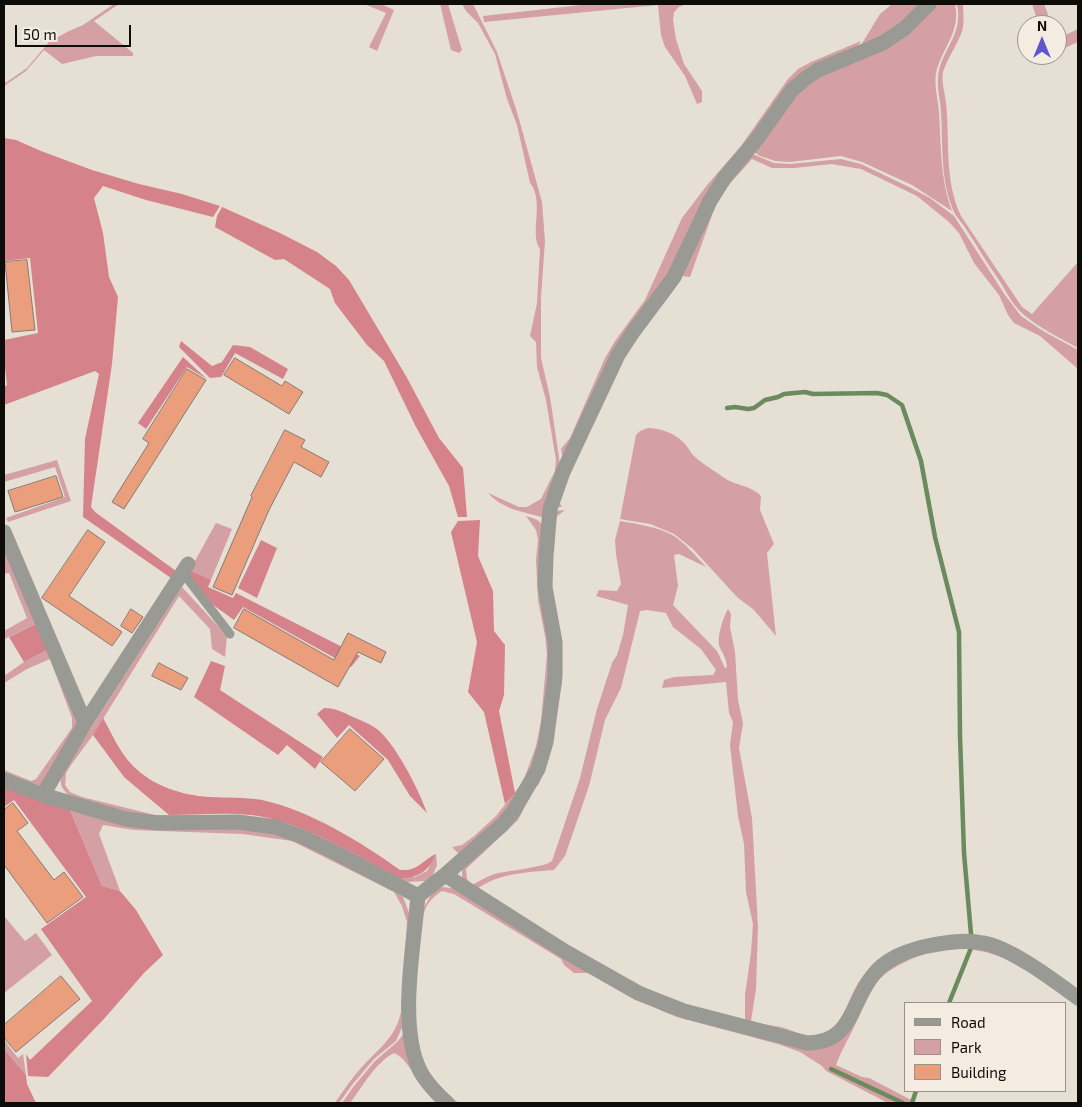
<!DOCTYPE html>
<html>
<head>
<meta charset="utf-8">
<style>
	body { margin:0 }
	#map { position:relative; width:1082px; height:1107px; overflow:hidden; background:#e6dfd4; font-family:"Exo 2",sans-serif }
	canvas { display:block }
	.frame { position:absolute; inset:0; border:5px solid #0e0c08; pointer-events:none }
	.legend { position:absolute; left:904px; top:1002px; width:162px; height:90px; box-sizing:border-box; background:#f4ece1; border:1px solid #98928a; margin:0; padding:6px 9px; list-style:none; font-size:15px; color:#0e0c08 }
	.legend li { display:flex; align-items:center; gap:10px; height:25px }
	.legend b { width:25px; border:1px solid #98928a }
	.north { position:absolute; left:1017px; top:15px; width:50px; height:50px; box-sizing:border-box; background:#f4ece1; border:1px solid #98928a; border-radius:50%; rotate:0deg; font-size:14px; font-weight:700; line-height:20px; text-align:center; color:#0e0c08 }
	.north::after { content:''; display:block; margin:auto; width:18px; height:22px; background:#5d56ce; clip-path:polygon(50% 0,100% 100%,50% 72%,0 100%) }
	.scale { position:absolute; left:15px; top:25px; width:116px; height:22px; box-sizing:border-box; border:2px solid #0e0c08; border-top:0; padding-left:6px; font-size:15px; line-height:18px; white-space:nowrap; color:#0e0c08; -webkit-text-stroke:4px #f4ece1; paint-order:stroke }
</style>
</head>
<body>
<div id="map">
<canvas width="1082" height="1107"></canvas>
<div class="frame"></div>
<ul class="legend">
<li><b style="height:6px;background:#9a9a95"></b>Road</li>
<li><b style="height:14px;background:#d4a0a4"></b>Park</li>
<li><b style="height:14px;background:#ea9e7c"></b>Building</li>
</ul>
<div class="north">N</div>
<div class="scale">50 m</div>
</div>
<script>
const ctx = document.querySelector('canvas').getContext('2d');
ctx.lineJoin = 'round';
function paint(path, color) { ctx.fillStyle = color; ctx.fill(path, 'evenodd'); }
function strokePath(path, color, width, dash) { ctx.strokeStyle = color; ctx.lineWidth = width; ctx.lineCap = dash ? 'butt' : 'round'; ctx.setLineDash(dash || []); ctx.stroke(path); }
paint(new Path2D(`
	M114,4H119L94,21L133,53V56H96L62,64L44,50L26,71L4,86V84L27,68L49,42L67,32L83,25Z
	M364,4H381L394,10L377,51L369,47L386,13Z
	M440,4H448L462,50L459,53L451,50Z
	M462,4H473L497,52L517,112L542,202L545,241L541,297V358L550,397L561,471L545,518C523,511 505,511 488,493L519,507H527L541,499L555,471L556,460L546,400L537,367L536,342L530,336L537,303L540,249C529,234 545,201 530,183L517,125L507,99L495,54L478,23L466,11Z
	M590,4H686L679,7L674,12L673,20L676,39L684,64L702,91V102L697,104L685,76L665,47L661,35L658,5L484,22L483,16Z
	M892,4H925L910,19L858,50L880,14Z
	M936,4H955C961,33 942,47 936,73C934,86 938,99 939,112C941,145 940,179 952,211L912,185L862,162L841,156L790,162L775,161L760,156L752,151L797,91Z
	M957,4H963C963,13 965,25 961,34C956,47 947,59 943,72C941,82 945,93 946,103C950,141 944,180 961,216L1022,307L1032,314L1078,262V348C1060,338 1039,328 1023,314C1011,304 1006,290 997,277C986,262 977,245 966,229C963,224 958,219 955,214C940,184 943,145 941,113C941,102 937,91 938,79C939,51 964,37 957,4Z
	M1032,4H1044L1052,25H1039Z
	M1078,29V42L1067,47H1057V33L1061,37Z
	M861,41L855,50L821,65L696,222L564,466L561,449L570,438L605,358L615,341L645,300L682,218L708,184L741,146L788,79L798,69L811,62Z
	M750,153L774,163L790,164L841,159L861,164L911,188L930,198L954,216L1005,295L1021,316L1043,331L1078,350V369L1040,336L1014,323L1008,315L999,295L974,263L959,233L949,222L917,196L861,169L831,164L794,168H772L752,159L726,188L716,204L690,277L682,276L668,298L640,332L622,361L562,490L559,502L562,507H556L561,488L620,359L637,331L677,279L710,207L725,184Z
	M648,428C660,428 674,433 683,442C687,445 689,450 692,454C701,463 713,470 723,477C735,486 751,485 761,496L760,510L774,544L767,553L776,636L754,610L737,597L693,549L674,534L650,524L620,519L636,435L640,431Z
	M57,460L71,501L8,522L6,518L65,497L55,467L4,482V475Z
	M565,510L556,517L549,581L562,648V683L552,743L539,784L533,790L518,820L466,869L467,879L472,885C479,881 486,877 494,874C506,871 546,867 552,861L580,778L597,709L612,663L617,655L623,635L628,605L596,596L599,590L617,591L621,584L616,554L615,540L620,521C637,524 659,527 674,536C686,544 696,556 706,567L679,554L674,555L678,586L673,605L717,651L725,668L727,667C726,659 724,655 720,648C716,638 723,618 728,609L731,614L730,627L735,652L738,700L743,723L739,748L752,818L758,927L756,989L751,1021C761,1024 771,1025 781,1027C792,1030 802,1037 814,1036C844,1033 846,1000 860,980C869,967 881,957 895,949L898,952L884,961L865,980L848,1014L837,1030L826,1037L804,1039L679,1005L645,993L587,961L464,884L462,878V869L504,830L518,812L536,778L546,752L552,730L559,658L558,636L549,593L548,578L554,511ZM647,610L666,613L673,627L701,649L716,670L713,675L674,677L664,680L662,688L726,682L729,713L733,722L730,745L738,816L744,844L746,892L753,924L751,953L745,995V1020L684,1004L656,994L556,938L477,889C498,873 529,872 554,870L565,856L589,786L605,720L621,688L640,611Z
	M526,516C532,518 539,519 542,525C547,535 540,559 541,571C542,594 548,616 551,638C555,673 548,734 535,766C520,801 492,830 464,855L459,854L452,847L462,845L473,837L496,816L523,782L536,746L541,721L547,654L545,636L538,600L536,560L538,540L536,530Z
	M216,523L232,529L211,580L190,570Z
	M4,542L38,623L4,639V631L27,618L9,573L4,574Z
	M182,587L227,636L225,657L212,649L210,629L179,596L93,735L71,765L66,773L65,785L70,792L82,797L155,815H242L275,819L317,835L415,877L427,871L436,854L437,865L432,877L425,881L406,882L315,838L139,816L69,795C60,788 59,782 63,771Z
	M49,649L79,719L43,784L39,787L4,777V770L31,781L36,779L72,728V718L50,659L27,669L4,683V676L24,662Z
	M69,808L243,827L299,839L403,897L411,918L404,1023L396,1041L374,1059L352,1085L339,1103H335C343,1091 351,1079 361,1068C378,1049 395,1039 401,1012L407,922L402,906L394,892L292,841L243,834L134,830L103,825L99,834L120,891L102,886Z
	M443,887L457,889L603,977L668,1009L809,1049C853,1049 851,1014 871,986C883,967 902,956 923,950C991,931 1027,965 1078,1003V1007C1059,993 1033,972 1012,962C978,945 941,944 907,961C895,967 884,973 876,983C866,995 861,1013 854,1027C848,1040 841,1051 836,1065L862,1077L869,1078L917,1103H905L831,1069L901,1103H888L826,1071L822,1066L800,1052L778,1044L677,1017L662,1011L588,973H574L564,965L561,959L454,894L442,891C437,894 432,898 428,904C411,931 411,1029 423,1059C430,1077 444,1092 459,1103H451C438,1091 427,1077 421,1060C411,1030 404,898 443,887Z
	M4,916L25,941L36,933L52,955L4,993Z
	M407,1030L418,1081C411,1071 406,1058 394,1053C375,1063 363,1086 350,1103H342L354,1086L375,1061L397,1042Z
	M4,1040L18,1058L23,1054L26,1075L4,1049Z`), '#d4a0a4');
paint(new Path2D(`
	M4,138L16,140L41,151L92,170L139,184L182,194L220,206L213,217L146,200L103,186L94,198L103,233L109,277L118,297L112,364L91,507L95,512L176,571L171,578L83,517L85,439L99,374L95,371L4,405V387L7,385L4,358V340L38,333L30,258L4,261Z
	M222,207L280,233L317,252L336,266L349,280L406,376L439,438L463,468L467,517H458L449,486L416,427L384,361L367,345L335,303L330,289L284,259L275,260L215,227L217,216Z
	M181,341L212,366L222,362L233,345L250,347L288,369L283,379L235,353L221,377L210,378L179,347Z
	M183,357L207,379L187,367L146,429L138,423Z
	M480,520L478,556L493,591L494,631L505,645L504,695L499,711L515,793L505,804L484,712L468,692L477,642L451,532L458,521Z
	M261,540L277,548L257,598L238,588Z
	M190,570L211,580L208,587L233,598L236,593L360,656L351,667L243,607L234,620L209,602L188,574Z
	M38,623L49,649L24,662L9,637Z
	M211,661L225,666L220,690L323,757L315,769L287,745L278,755L194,697Z
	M324,708C335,708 343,712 353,717C360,720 368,723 374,727C393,738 420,792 427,813L410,796L388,760L349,725L337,738L317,714Z
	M103,718C112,734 120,753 133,766C153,786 181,795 209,797C227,798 244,797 262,800C309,810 361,842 400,870C419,871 421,861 436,854C429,871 419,878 400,878C360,857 319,832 276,820C244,810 202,815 169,815L124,777L93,735Z
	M4,787L69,808L102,886L120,891L136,910L163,955L144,973L103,1020L48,1077L28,1076L26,1054L30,1060L92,1001L41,929L86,897L14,800L4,807Z
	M4,1049L26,1075L27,1084L36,1103H4Z`), '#d5828a');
strokePath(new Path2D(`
	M727,408L735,407L748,409L754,408L765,400L778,397L784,394L805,392L813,394L877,393L887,395L902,405L921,461L935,537L959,632L960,736L964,853L971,934
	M949,1003L971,948
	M831,1069L903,1103
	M912,1103L916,1091`), '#6a8b5d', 4.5);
const building = new Path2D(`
	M27,260L35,330L12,332L5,262Z
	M235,358L282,386L285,381L303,392L289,414L224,375Z
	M187,369L206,380L124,509L112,502L149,443L143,439Z
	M285,430L305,440L301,447L329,462L321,477L294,462L269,510L232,595L213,587L252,497L251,496Z
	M56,476L63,497L15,512L8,491Z
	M88,530L105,542L69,596L122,632L112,646L42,598Z
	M131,609L143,617L132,633L121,626Z
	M244,609L334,660L348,633L386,652L381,663L358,652L338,687L234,628Z
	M159,663L188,678L181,690L152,676Z
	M350,729L384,759L355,791L321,762Z
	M13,803L28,823L17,831L54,880L64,872L83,897L47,923L4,865V810Z
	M61,976L80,999L16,1052L4,1038V1025Z`);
paint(building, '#ea9e7c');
strokePath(building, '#867a75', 1);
strokePath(new Path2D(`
	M183,573L230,634`), '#9a9a95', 9);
strokePath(new Path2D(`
	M4,532L85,723
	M4,780L43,795L126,819L158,823L237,822L275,827L303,837L336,853L418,896
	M43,795L85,723L188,564
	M445,875L566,952L638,993L684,1011L807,1043C853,1043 850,1003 874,974C886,959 904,952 923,947C942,943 964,939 983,943C1010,947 1056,982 1078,998
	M447,1103C439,1096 425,1081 420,1071C398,1026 414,945 418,896L445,875L503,824L513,812L538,769L546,742L555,676V642L545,587L546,556L550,509L563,472L618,355L633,332L674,277L710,201L725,177L757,139L792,90L806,78L818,70L883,43L905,28L929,4`), '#9a9a95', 15);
</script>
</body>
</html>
